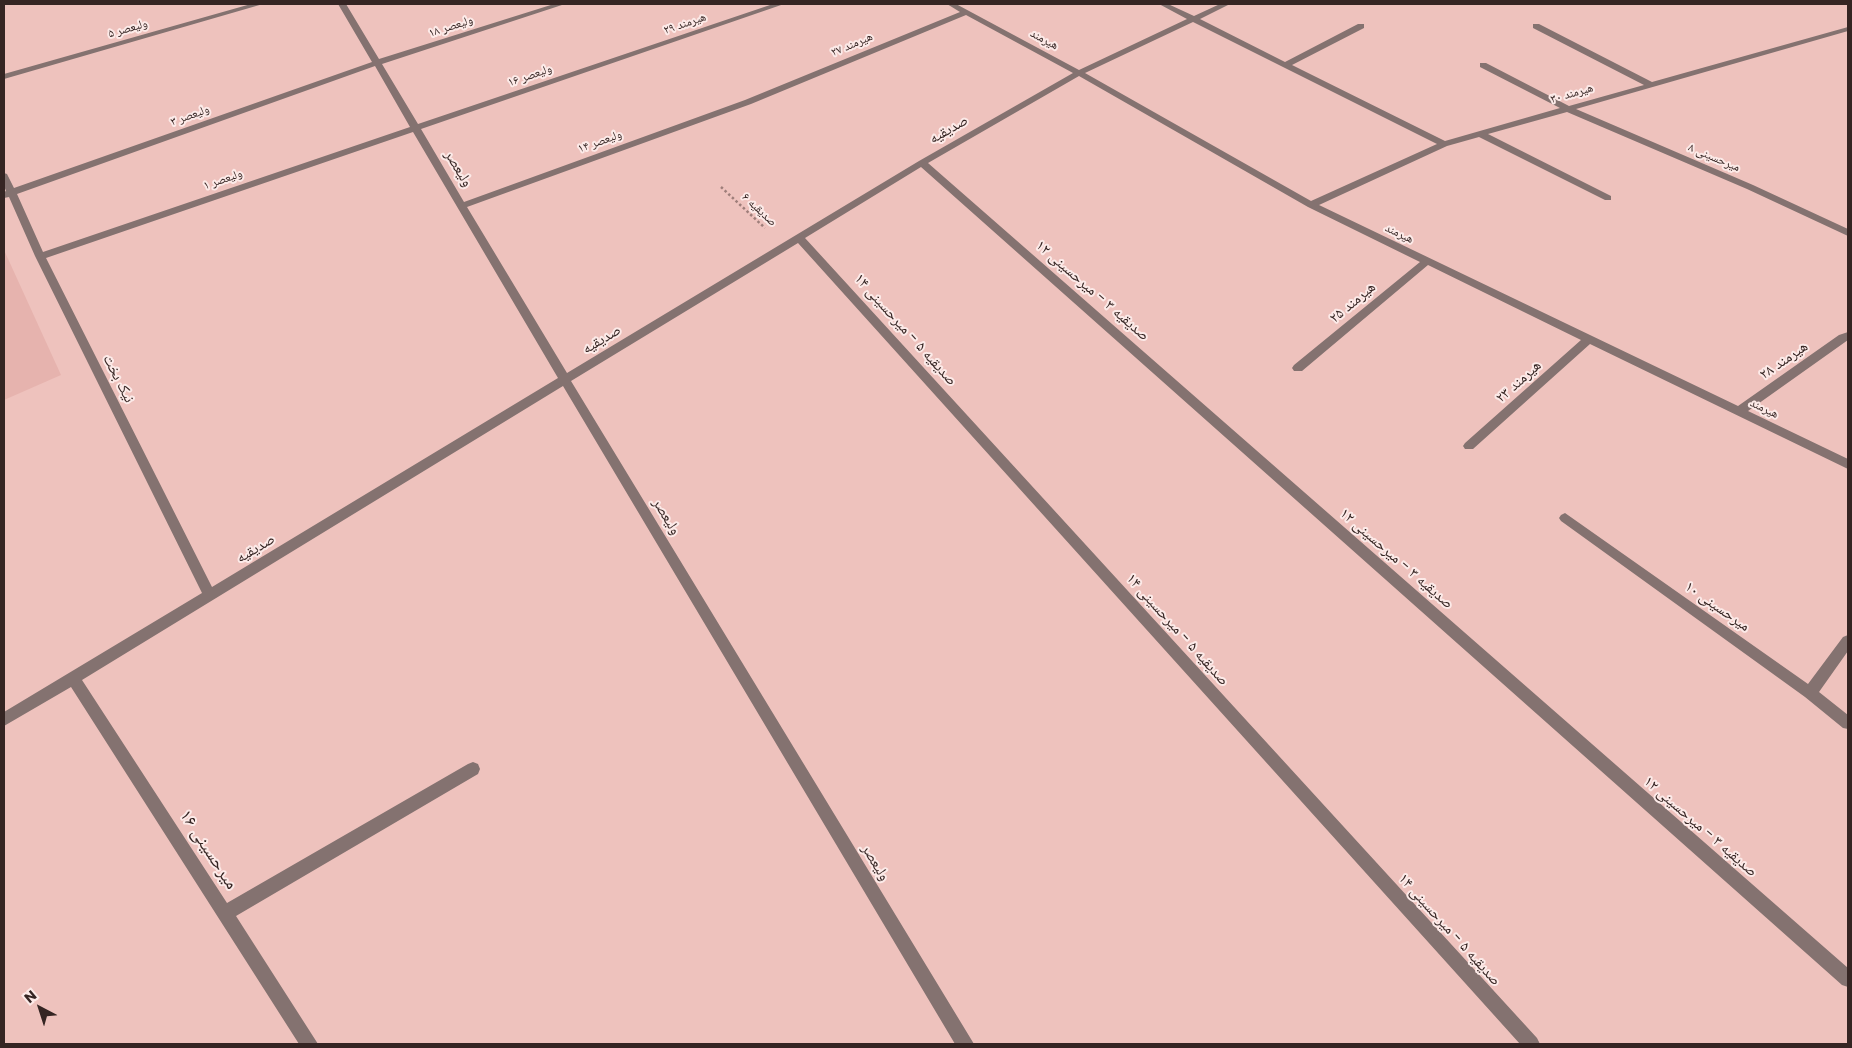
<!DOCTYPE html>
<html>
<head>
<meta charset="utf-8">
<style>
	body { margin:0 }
	#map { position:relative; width:1852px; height:1048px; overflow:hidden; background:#eec2bd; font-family:Poppins,sans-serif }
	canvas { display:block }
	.frame { position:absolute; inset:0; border:5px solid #352523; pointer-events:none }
	.north { position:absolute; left:15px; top:983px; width:50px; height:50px; -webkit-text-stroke:4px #fceae8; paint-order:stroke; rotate:320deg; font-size:14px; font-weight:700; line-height:20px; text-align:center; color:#352523 }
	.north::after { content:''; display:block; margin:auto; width:18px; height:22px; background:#352523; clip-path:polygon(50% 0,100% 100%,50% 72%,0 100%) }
</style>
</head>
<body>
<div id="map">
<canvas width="1852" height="1048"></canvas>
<div class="frame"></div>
<div class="north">N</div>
</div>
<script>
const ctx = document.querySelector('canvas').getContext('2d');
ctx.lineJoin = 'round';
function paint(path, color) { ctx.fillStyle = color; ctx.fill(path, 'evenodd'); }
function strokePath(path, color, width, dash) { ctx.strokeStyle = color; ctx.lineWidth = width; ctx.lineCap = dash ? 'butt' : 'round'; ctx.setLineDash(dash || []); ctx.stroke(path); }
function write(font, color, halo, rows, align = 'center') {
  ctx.font = font + ' Poppins,"Noto Naskh Arabic",sans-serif'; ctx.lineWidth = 4; ctx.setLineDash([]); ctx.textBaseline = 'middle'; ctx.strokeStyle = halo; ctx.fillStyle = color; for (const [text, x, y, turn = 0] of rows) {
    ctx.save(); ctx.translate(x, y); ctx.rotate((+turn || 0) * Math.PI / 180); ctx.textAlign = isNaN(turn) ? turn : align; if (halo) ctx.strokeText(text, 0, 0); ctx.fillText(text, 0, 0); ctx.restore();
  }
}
paint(new Path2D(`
	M4,250L61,375L4,400Z`), '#e6b3ae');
strokePath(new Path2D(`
	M721,187L765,228`), '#9e7e7a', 2.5, [2.5, 2.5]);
paint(new Path2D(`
	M251,4H263L4,79V74Z
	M338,4H346L379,59L554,4H565L382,64L418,124L773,4H784L421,129L464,202L745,100L960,12L947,4H956L1079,70L1187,19L1159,4H1168L1194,16L1220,4H1230L1200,19L1285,62L1358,24H1364V28L1292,65L1445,141L1560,108L1480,67V63H1486L1569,106L1644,85L1533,28V24H1539L1652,82L1848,27V31L1576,109L1753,185L1848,229V236L1747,189L1567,112L1488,134L1611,196V200H1605L1479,137L1447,146L1319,205L1738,406L1839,335L1848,332V340L1748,411L1848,459V469L1590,344L1473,449H1465L1463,446L1465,443L1581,340L1428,265L1302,371H1294L1292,368L1294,365L1420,262L1308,207L1079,76L928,163L1848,968V987L1842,985L921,167L805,238L1537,1038L1540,1044H1520L798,243L571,381L974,1044H955L563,386L82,680L227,903L468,764L473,762L478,764L480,769L478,774L236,916L318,1044H299L71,687L4,726V712L202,593L35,256L9,197L4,198V192L6,191L4,186V173L7,174L14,188L372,62ZM966,15L1073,73L919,161L567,373L467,207L751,104ZM1193,22L1437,144L1311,201L1085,73ZM375,66L410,127L43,252L17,194ZM413,132L558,378L212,587L46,258Z
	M1565,513L1808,684L1843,637L1848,635V651L1819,692L1848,715V729L1843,728L1805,697L1561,521L1559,518L1561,515Z`), '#847270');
write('12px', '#352523', '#fceae8', [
	["هیرمند ۲۹",685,24,-19],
	["ولیعصر ۱۸",451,27,-18],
	["ولیعصر ۵",128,29,-16],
	["هیرمند",1044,40,28],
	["هیرمند ۲۷",852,45,-23],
	["ولیعصر ۱۶",530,76,-19],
	["هیرمند ۳۰",1572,94,-16],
	["ولیعصر ۳",190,116,-20],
	["ولیعصر ۱۴",600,142,-20],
	["میرحسینی ۸",1714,158,23],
	["ولیعصر ۱",223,180,-19],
	["صدیقیه ۶",759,210,43],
	["هیرمند",1399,234,26],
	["هیرمند",1764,409,26]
]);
write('15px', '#352523', '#fceae8', [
	["صدیقیه",949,130,-30],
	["ولیعصر",458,169,59],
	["صدیقیه ۳ - میرحسینی ۱۲",1092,291,41],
	["هیرمند ۲۵",1353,303,-40],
	["صدیقیه ۵ - میرحسینی ۱۴",905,330,48],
	["صدیقیه",602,340,-31],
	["هیرمند ۲۸",1784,361,-35],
	["نیک بخت",118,379,63],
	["هیرمند ۲۳",1519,382,-42],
	["ولیعصر",666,517,59],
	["صدیقیه",256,549,-31],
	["صدیقیه ۳ - میرحسینی ۱۲",1396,559,41],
	["میرحسینی ۱۰",1717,607,35],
	["صدیقیه ۵ - میرحسینی ۱۴",1177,630,48],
	["صدیقیه ۳ - میرحسینی ۱۲",1700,827,41],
	["ولیعصر",875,863,59],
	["صدیقیه ۵ - میرحسینی ۱۴",1449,930,48]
]);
write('18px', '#352523', '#fceae8', [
	["میرحسینی ۱۶",208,850,57]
]);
</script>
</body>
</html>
